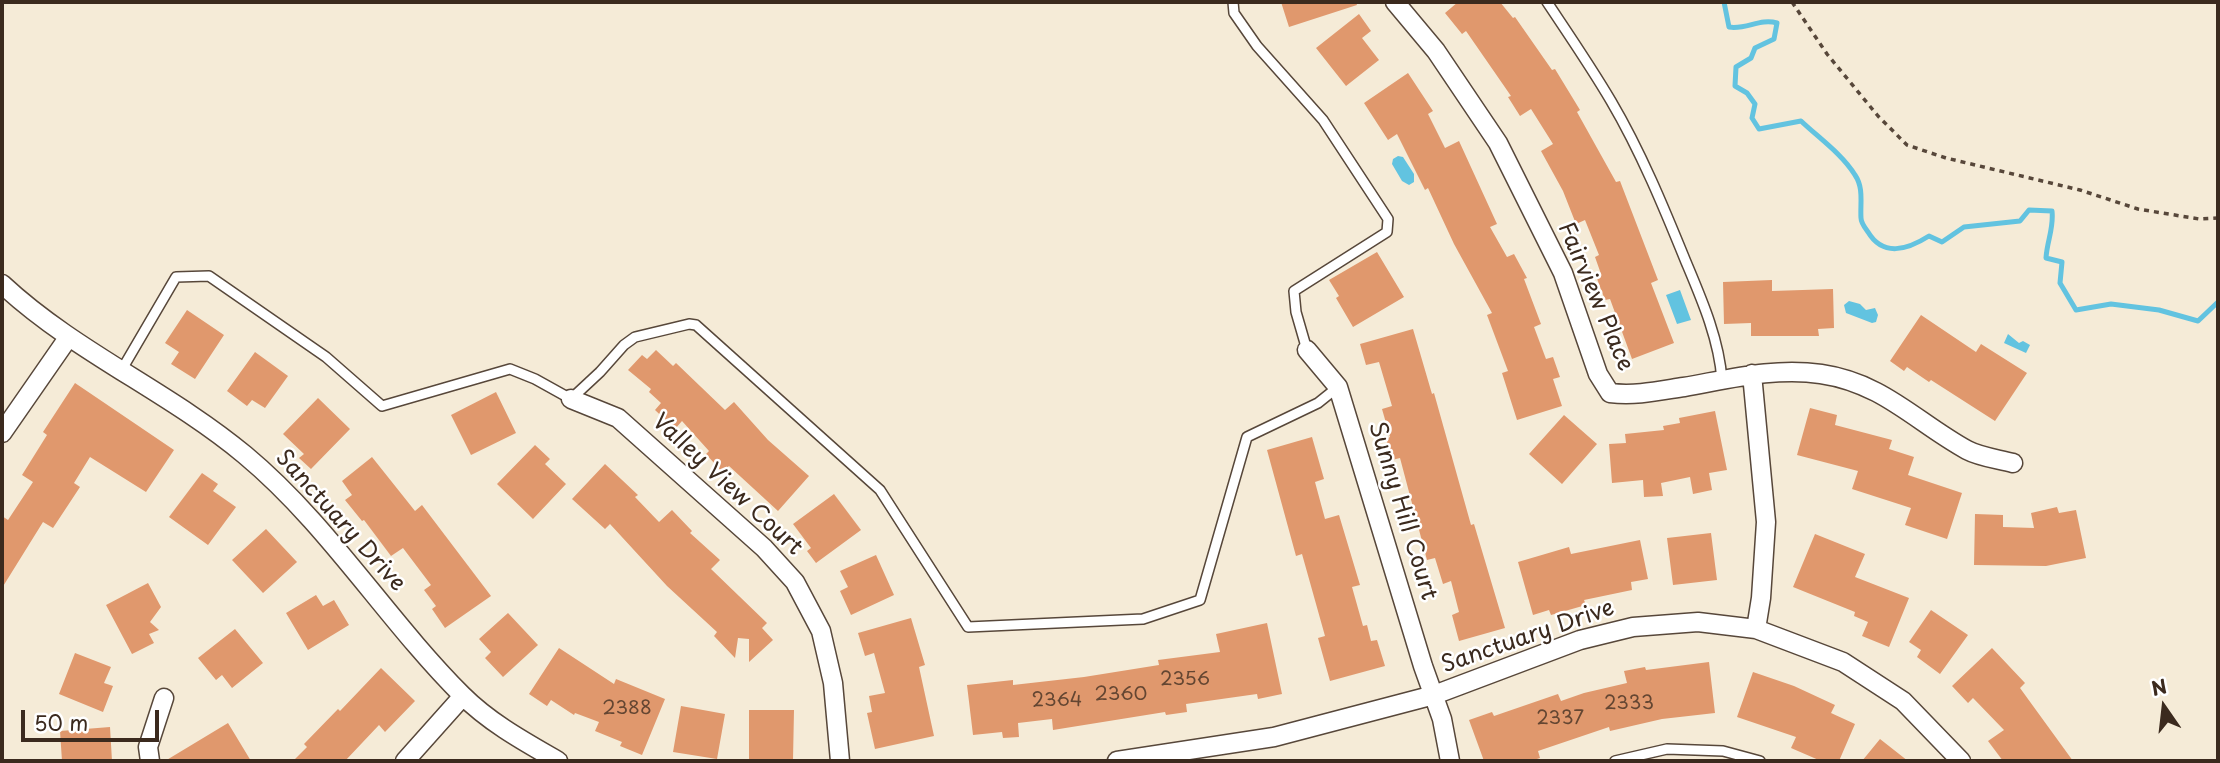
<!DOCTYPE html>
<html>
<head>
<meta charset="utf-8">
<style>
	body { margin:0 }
	#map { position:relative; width:2220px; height:763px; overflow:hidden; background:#f5ebd7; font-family:"Playpen Sans",sans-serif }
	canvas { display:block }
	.frame { position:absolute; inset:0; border:4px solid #3b2a1e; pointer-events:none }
	.north { position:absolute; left:2129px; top:672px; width:70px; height:70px; -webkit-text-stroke:5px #fff; paint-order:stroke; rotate:346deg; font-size:19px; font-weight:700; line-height:28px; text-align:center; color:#3b2a1e }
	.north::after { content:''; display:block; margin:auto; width:24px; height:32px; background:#3b2a1e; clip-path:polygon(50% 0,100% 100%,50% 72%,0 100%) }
	.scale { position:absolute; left:21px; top:710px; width:138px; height:32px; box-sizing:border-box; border:4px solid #3b2a1e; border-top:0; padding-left:9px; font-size:21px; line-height:24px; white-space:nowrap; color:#3b2a1e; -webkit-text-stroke:5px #fff; paint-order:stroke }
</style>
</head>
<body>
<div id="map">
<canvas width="2220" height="763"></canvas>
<div class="frame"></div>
<div class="north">N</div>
<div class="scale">50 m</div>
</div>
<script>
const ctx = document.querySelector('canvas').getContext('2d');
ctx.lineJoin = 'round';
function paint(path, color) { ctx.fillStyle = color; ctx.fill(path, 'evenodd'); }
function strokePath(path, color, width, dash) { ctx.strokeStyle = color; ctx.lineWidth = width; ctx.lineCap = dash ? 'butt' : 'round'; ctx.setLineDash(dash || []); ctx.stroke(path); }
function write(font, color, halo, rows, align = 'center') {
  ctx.font = font + ' "Playpen Sans",sans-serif'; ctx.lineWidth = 5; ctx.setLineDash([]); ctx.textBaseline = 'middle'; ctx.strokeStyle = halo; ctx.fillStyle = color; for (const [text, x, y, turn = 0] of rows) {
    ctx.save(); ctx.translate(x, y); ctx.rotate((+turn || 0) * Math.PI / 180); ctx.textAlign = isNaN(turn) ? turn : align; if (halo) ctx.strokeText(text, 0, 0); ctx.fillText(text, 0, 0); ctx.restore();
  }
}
paint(new Path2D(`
	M1398,156L1403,157L1414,174V182L1409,185L1402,181L1392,164L1393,159Z
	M1680,290L1691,320L1677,324L1666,295Z
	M1849,301L1860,304L1866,310L1875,308L1878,315L1876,322L1872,323L1846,313L1844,305Z
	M2008,334L2019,343L2023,341L2030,345L2026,353L2004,343Z`), '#62c3e0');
strokePath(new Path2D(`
	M1724,2L1729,27C1746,30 1760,18 1777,23L1774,39L1755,48L1751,58L1736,67L1735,86L1747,93L1755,104L1752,118L1759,129L1801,121C1819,138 1842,154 1855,175C1864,188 1860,204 1861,218C1861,223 1865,228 1868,232C1883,257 1907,250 1929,236L1942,242L1964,227L2020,221L2029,210L2052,211C2054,228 2047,241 2046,258L2062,262L2060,283L2076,310L2111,304L2159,310L2198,321L2218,302`), '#62c3e0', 5);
paint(new Path2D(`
	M1281,2H1356L1357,5L1289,27Z
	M1458,2H1500L1513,18L1515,17L1552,70L1555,69L1580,110L1577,112L1616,182L1620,181L1658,280L1651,283L1674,343L1632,359L1610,299L1605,300L1596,276L1601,274L1595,257L1599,255L1585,220L1576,224L1563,191L1541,151L1553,144L1531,109L1520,116L1508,97L1511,96L1466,31L1462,34L1445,13Z
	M1359,14L1371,31L1362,38L1379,60L1346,86L1316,48Z
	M1408,73L1433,111L1428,114L1445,148L1459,141L1497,224L1490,227L1507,257L1514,254L1527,278L1524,279L1541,324L1534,327L1546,359L1553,357L1560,377L1553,379L1562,406L1517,420L1502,373L1508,371L1487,315L1492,313L1454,244L1428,188L1425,190L1397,134L1388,140L1364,103Z
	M1377,252L1404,297L1353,327L1336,298L1339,296L1329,280Z
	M1772,280V291L1833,289L1834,328L1818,329L1819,336H1751V323L1724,324L1723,282Z
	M187,310L224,335L195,379L171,364L179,352L165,343Z
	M1921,315L1976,352L1981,344L2027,373L1995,421L1931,380L1929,382L1907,367L1904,371L1890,361Z
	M1413,329L1432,394L1434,393L1471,525L1474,524L1505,628L1459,641L1452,615L1459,612L1451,581L1443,584L1435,558L1427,560L1400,458L1392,460L1386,439L1390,437L1382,409L1392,406L1379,362L1366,365L1360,344Z
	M656,350L673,366L676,363L725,410L734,402L768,440L809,476L778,511L729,466L722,472L706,454L709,451L682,421L675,429L655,410L661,403L649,392L651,389L628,370L642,355L647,359Z
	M255,352L288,376L265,408L252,400L247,406L227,391Z
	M75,383L174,450L146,492L90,457L74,483L80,487L53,528L43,522L2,588V516L8,520L33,482L22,475L47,435L43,432Z
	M496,392L516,433L471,455L451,415Z
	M318,398L350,429L311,469L299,458L304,454L283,434Z
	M1810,408L1837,415L1835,425L1892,440L1889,449L1914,457L1908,475L1962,493L1947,539L1905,525L1911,508L1852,489L1858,471L1797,455Z
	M1715,411L1727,470L1709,473L1712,490L1693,494L1690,477L1661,483L1663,496L1644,497L1643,480L1612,483L1609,444L1626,443L1625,434L1664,430L1663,426L1680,423L1679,418Z
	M1564,415L1597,444L1562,484L1529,454Z
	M1312,437L1324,479L1315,482L1325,519L1339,515L1360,585L1352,587L1363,626L1367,625L1371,641L1377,640L1385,666L1330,681L1318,638L1325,636L1302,554L1296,556L1267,450Z
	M535,445L550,459L545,464L566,484L533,519L497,484Z
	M372,457L415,511L422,505L491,596L445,628L432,609L436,606L424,590L431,585L403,548L391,556L364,520L362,521L345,500L352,495L342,481Z
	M605,464L638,495L635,497L659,522L672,510L692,531L690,533L720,560L711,569L767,623L762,628L773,640L749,662V639L738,638L735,658L714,636L717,632L667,586L610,524L605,529L572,499Z
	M202,473L218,484L213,491L236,507L208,545L169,517Z
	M834,494L861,530L816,563L807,551L811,548L793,524Z
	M2057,507L2059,513L2076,510L2086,558L2046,566L1974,565L1975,514L2003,515V527L2034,528L2031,513Z
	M266,529L297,562L263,593L232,560Z
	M1711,533L1717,580L1673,585L1667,538Z
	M1815,534L1865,554L1855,577L1909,598L1889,647L1862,636L1868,622L1854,616L1855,612L1793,587Z
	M1640,540L1648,579L1631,582L1632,590L1584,600L1586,605L1551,615L1549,610L1533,615L1518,562L1569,547L1571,554Z
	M876,555L894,595L851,615L840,591L848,587L840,571Z
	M148,583L161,607L150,622L159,630L149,634L154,643L132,654L106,605Z
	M316,595L323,606L334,600L349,625L308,650L286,613Z
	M1931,610L1968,635L1940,674L1917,657L1921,650L1909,642Z
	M508,613L538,645L503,677L485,658L491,652L479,639Z
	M911,618L925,665L919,667L934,736L875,749L867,713L872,712L869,696L885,693L874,653L865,656L858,633Z
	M1267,623L1282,694L1258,699L1257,694L1186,704L1187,712L1166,715L1165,712L1053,730L1052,719L1018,723L1019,737L1003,738L1002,732L973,735L967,685L1013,680V685L1084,677L1159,665L1158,660L1220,652L1216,634Z
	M235,629L263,663L232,688L222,675L216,680L198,658Z
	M559,648L614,684L616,679L665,699L642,755L620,746L622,742L595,731L599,722L575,713L574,715L551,700L547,706L529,694Z
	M1992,648L2025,683L2020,688L2073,761H2003L1988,741L2004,730L1973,698L1968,703L1952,686Z
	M75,653L111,667L104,683L113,686L103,712L59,694Z
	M1709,662L1715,713L1662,719L1610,731L1609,727L1538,751L1540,758L1531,761H1484L1469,720L1492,712L1494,716L1558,694L1561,701L1584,693L1627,683L1624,671L1645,667L1646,670Z
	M381,668L415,701L385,732L379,725L345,761H293L307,747L304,744L338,709L340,711Z
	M1753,672L1794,686L1835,705L1831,713L1855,724L1839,761H1821L1791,748L1796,737L1737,717Z
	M681,706L725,714L717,759L673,752Z
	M749,710H794L793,760H749Z
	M228,723L251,761H165Z
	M110,727L112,761H62L60,731Z
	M1880,739L1908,761H1862Z`), '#e0986d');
const service = new Path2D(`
	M1233,2L1234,13L1257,46L1323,120L1388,219L1387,232L1294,291L1296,312L1307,350
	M1547,2C1569,35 1591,67 1611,101C1641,152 1664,208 1686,262C1702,300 1719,339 1722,380
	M121,371L176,277L209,276L326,357L382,406L510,369L535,379L571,399L600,372L624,345L635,337L689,324L696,325L880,490L968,627L1143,619L1200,600L1247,437L1318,403L1338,387
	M1615,761L1667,749L1723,751L1760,761`);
const minor = new Path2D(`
	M1395,2L1436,51L1498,143L1563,273L1598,374L1610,393C1636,396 1658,391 1684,387C1730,379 1775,367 1821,374C1883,383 1916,422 1967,450C1980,457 1998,459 2013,463
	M2,284C75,352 168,391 245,455C328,524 386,619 462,695C490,723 525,742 558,761
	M1307,350L1338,387L1423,666L1442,719L1450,761
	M1752,374L1766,522L1761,598L1756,629
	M571,399L618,418L764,548L795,582L821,631L833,683L840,761
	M2,433L68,338
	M150,761L148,747L164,698
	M405,761L463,696
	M1117,761L1274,737L1434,695L1580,640L1633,627L1698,622L1756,629L1843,662L1903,701L1961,761`);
strokePath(service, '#57473a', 12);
strokePath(minor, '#57473a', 21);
strokePath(new Path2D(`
	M1792,2L1827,54L1878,116L1907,145L1946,158L2080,190L2138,209L2199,219L2218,218`), '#57473a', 3.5, [5, 5]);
strokePath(service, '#fff', 9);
strokePath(minor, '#fff', 18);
write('19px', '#644632', null, [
	["2356",1185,680],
	["2360",1121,695],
	["2364",1057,701],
	["2333",1629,704],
	["2388",627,709],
	["2337",1560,719]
]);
write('23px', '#3b2a1e', '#fff', [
	["Fairview Place",1595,297,67],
	["Valley View Court",727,485,43],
	["Sunny Hill Court",1402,511,73],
	["Sanctuary Drive",340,521,48],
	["Sanctuary Drive",1528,637,-19]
]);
</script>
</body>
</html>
